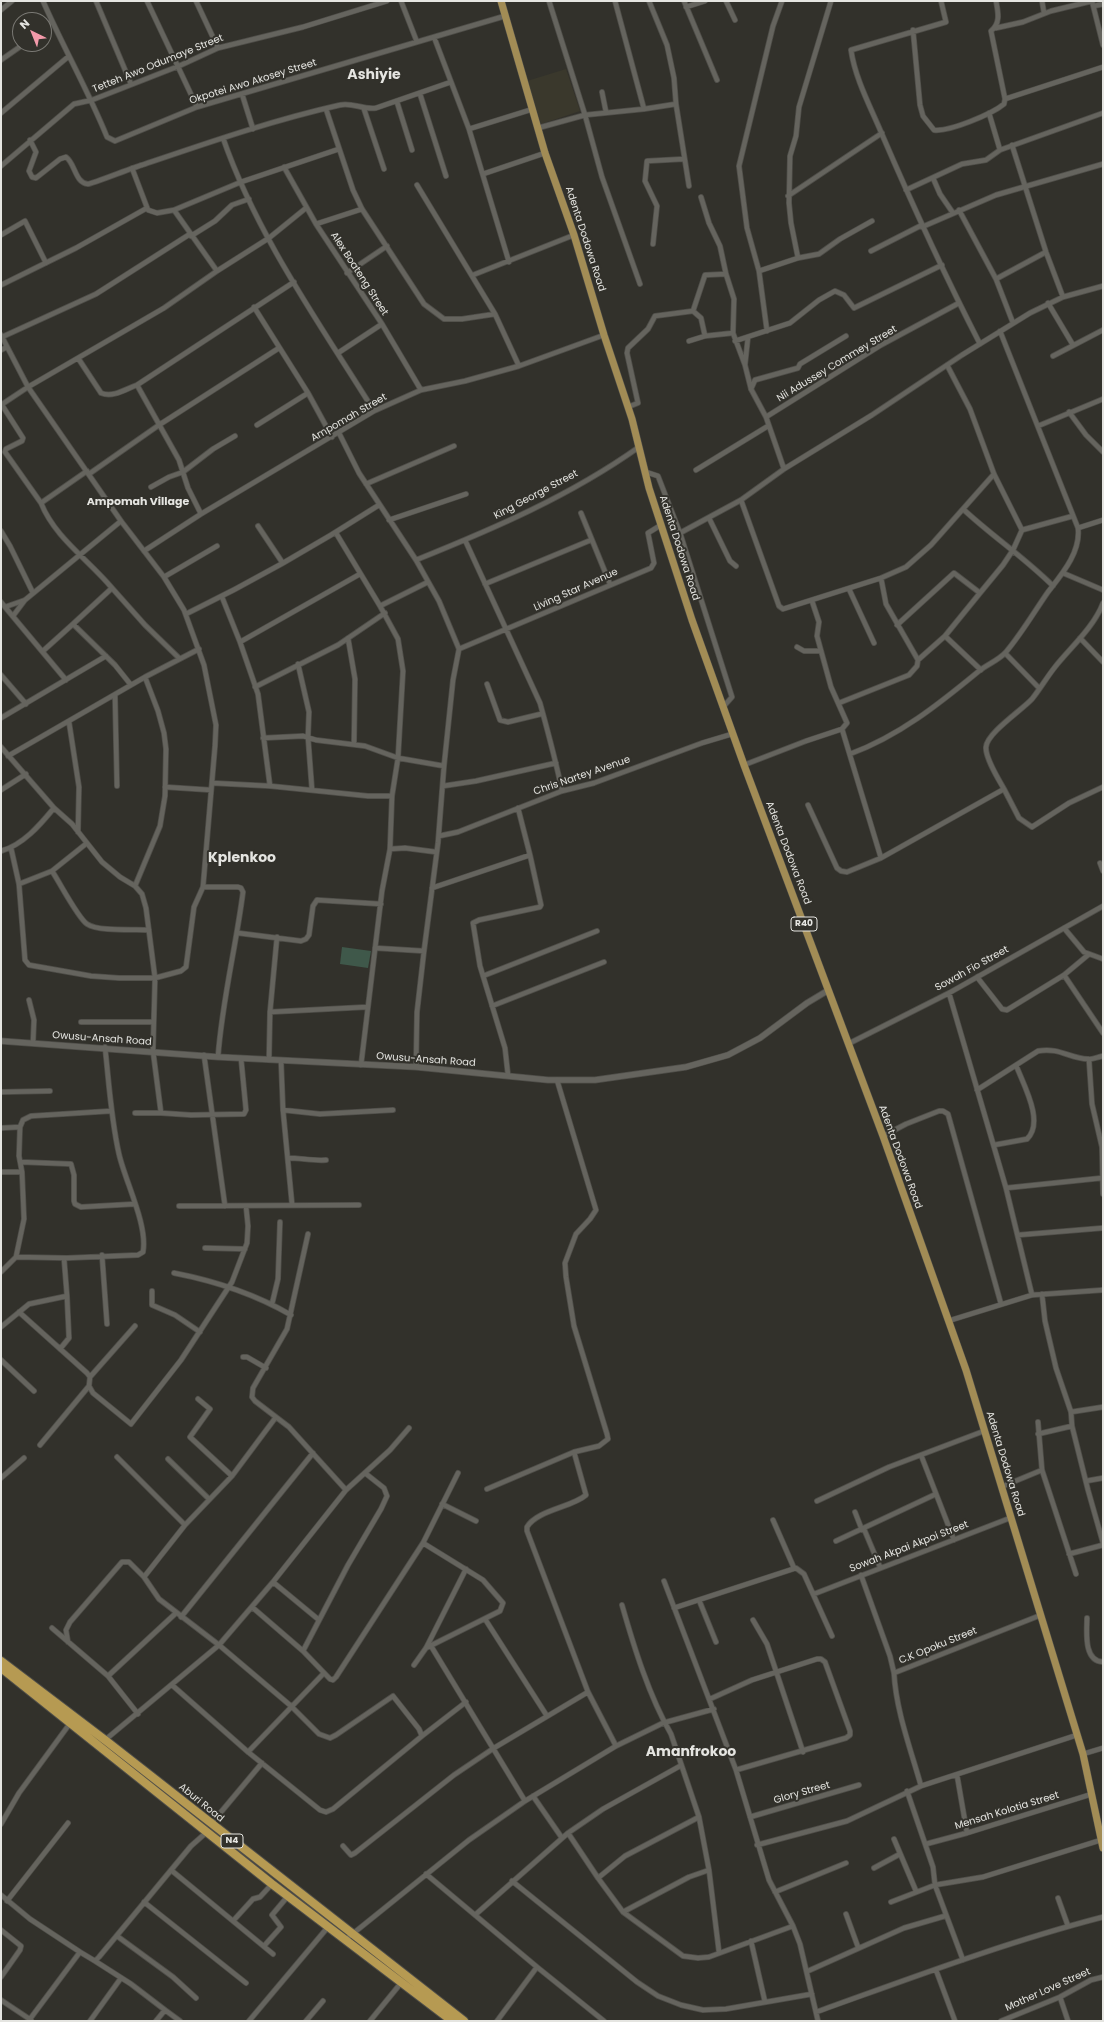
<!DOCTYPE html>
<html>
<head>
<meta charset="utf-8">
<style>
	body { margin:0 }
	#map { position:relative; width:1104px; height:2022px; overflow:hidden; background:#32312b; font-family:Poppins,sans-serif }
	canvas { display:block }
	.frame { position:absolute; inset:0; border:2px solid #e5e5e1; pointer-events:none }
	.north { position:absolute; left:12px; top:12px; width:40px; height:40px; box-sizing:border-box; background:#32312b; border:1px solid #7a7974; border-radius:50%; rotate:317deg; font-size:11px; font-weight:700; line-height:16px; text-align:center; color:#e5e5e1 }
	.north::after { content:''; display:block; margin:auto; width:14px; height:18px; background:#f39aaa; clip-path:polygon(50% 0,100% 100%,50% 72%,0 100%) }
</style>
</head>
<body>
<div id="map">
<canvas width="1104" height="2022"></canvas>
<div class="frame"></div>
<div class="north">N</div>
</div>
<script>
const ctx = document.querySelector('canvas').getContext('2d');
ctx.lineJoin = 'round';
function paint(path, color) { ctx.fillStyle = color; ctx.fill(path, 'evenodd'); }
function strokePath(path, color, width, dash) { ctx.strokeStyle = color; ctx.lineWidth = width; ctx.lineCap = dash ? 'butt' : 'round'; ctx.setLineDash(dash || []); ctx.stroke(path); }
function write(font, color, halo, rows, align = 'center') {
  ctx.font = font + ' Poppins,sans-serif'; ctx.lineWidth = 4; ctx.setLineDash([]); ctx.textBaseline = 'middle'; ctx.strokeStyle = halo; ctx.fillStyle = color; for (const [text, x, y, turn = 0] of rows) {
    ctx.save(); ctx.translate(x, y); ctx.rotate((+turn || 0) * Math.PI / 180); ctx.textAlign = isNaN(turn) ? turn : align; if (halo) ctx.strokeText(text, 0, 0); ctx.fillText(text, 0, 0); ctx.restore();
  }
}
paint(new Path2D(`
	M566,69L580,111L541,124L527,81Z`), '#3a382c');
paint(new Path2D(`
	M342,947L371,951L368,968L340,964Z`), '#3f584a');
const minor = new Path2D(`
	M43,1C63,47 88,90 107,137L115,141L197,107L505,16
	M96,1L131,84
	M147,1L197,107
	M196,1L218,48
	M401,1L417,42
	M549,1L585,115L602,177L640,284
	M684,1L717,80
	M726,1L735,20
	M941,1L946,22L851,50C855,78 870,106 881,132C912,204 944,274 980,344
	M996,1C998,12 1001,23 991,31L1005,99
	M1042,1L1044,13
	M1092,1L1103,45
	M1094,6L1103,4
	M686,7L705,1
	M1,10L12,1
	M44,28L52,21
	M996,28L1023,22L1051,11L1092,1
	M913,30L920,105L923,116L934,130C949,132 992,114 1004,104L1005,99L1103,67
	M434,37L469,129L509,262
	M1,60L24,44
	M602,92L606,112
	M242,94L253,129
	M420,94L446,176
	M397,102L412,150
	M676,104L689,186
	M326,109L353,190L362,209L424,304L444,319H462L495,314
	M364,109L384,169
	M644,109L676,104L674,78L667,45L649,1
	M1,113L69,56
	M989,113L1000,150L1103,113
	M538,128L585,115L644,109L615,1
	M469,129L533,109
	M223,138C257,236 320,324 374,411
	M30,140L36,152L29,171L32,177L36,178L60,159L66,157C75,163 75,183 88,184C92,184 134,167 142,165C207,143 273,120 340,105C352,102 363,110 376,108L451,82
	M1012,145L1046,252L1063,297
	M1,166L74,104L92,100L179,66L218,48L303,27L387,1
	M284,167L316,224L382,324L421,390
	M132,168L148,210L157,213L174,210
	M483,174L545,153
	M933,178L940,194L953,213
	M417,185L495,314L519,366
	M906,190L962,164L986,160L1000,150
	M788,196L882,133
	M701,197L709,223L720,246L726,274
	M959,210L996,279L1013,323
	M316,224L362,209
	M922,227L996,195L1103,164
	M1,235L25,221L46,263
	M191,236L215,221L232,205L249,199
	M653,244L657,206L645,181L647,161L684,159
	M871,251L922,225
	M798,258L791,223L789,203L790,156L796,136L799,107L831,1
	M217,271L174,210L241,182L339,149
	M759,271L798,258L819,254L840,239L872,221
	M347,273L387,246
	M473,275L574,235
	M996,279L1046,252
	M1,285L76,248L147,208
	M1048,303L1073,345
	M254,307L308,393L332,437
	M767,331L759,271L747,228L739,166L773,26L782,1
	M1,335L28,387L121,521L164,577L184,610L204,665L216,725L215,746L203,887L194,907L186,967L181,971L155,978H119L91,976L29,965L25,960L19,884L11,848
	M705,336L701,318L693,311L705,275L726,274L734,299L733,333L745,365
	M2,337L96,294L190,234
	M748,337L745,365L751,389L766,417L784,469
	M689,341L705,336L733,333
	M735,341L790,323L819,300L835,291L844,295L854,308L942,265
	M1,350L7,347
	M338,353L382,324
	M1053,356L1103,330
	M78,358L101,393C113,398 126,389 137,385L294,282
	M947,365L970,409L994,474L1022,530L1073,516
	M137,385L179,460L188,488L201,514
	M751,389L755,380L798,368L800,364L846,336
	M1,405L28,387L164,308L217,271L269,238L306,208
	M2,405L23,438L22,441L6,449L5,452L41,503
	M628,407L638,403L627,353L628,348L648,329L655,316L693,311
	M1069,412L1086,435L1103,452
	M766,417L881,345L959,303
	M257,425L308,393
	M1038,426L1103,399
	M339,433L359,473L416,560L439,601L459,649L453,680L444,766L438,843L424,951L375,948
	M696,470L768,426
	M87,471L41,503C55,538 89,560 112,588
	M646,472L658,476L680,533
	M89,474L159,425L279,348
	M366,484L454,446
	M151,487L169,477L183,472L213,449L235,436
	M741,500L779,606L783,609L881,578L906,567L931,545L994,474
	M963,509C992,536 1025,558 1053,586
	M581,513L610,584
	M709,518L730,561L736,566
	M389,520L466,494
	M258,526L282,562
	M1078,528L1103,520
	M1,531L10,546L33,593
	M336,533L380,606L398,639L403,671L398,758L392,796L390,849L382,891L361,1065
	M465,540L540,703C548,732 556,761 562,791
	M144,551L201,514L374,411L421,390L465,381L519,366L604,335
	M416,560C493,529 570,496 639,447
	M1063,573L1103,590
	M164,577L217,546
	M485,584L591,540
	M849,589L874,643
	M222,597L240,642
	M812,601L819,622L817,636L831,687L847,723L842,729
	M1,602L5,607L25,600L121,521
	M380,606L428,582
	M5,607L66,680
	M186,614C252,582 317,545 379,505
	M13,616L25,600
	M897,625L954,573L980,593L1003,565L1013,550L1022,530
	M945,636L980,593
	M348,638L355,679L354,744
	M1080,638L1103,662
	M797,647L804,651H821
	M459,649L651,568L654,563L648,533L661,525
	M43,651L73,624
	M1005,653L1039,688
	M918,660L945,636L981,670
	M298,664L309,712L308,737L312,790
	M1,675L26,704
	M487,684L500,720L508,722L541,714
	M131,685L115,665L73,624L112,588L145,625L179,658
	M255,687L338,645L385,613
	M115,695L117,786
	M839,703L909,675L917,666L918,660L886,604L881,578
	M724,706L732,697L680,533L741,500L784,469L872,415L962,355L1030,313L1063,297L1103,286
	M1,718L106,656
	M69,722L79,787L78,832
	M263,738L303,736L316,740L365,746L398,758L444,766
	M1,747L54,808L72,824L102,862L120,877L135,886L142,894L146,908L155,978L153,1051L161,1113L191,1115L244,1114L246,1110L241,1058
	M850,754C899,736 939,704 979,671C988,664 999,660 1006,652C1022,633 1034,612 1048,592C1062,574 1081,552 1078,528L1000,331
	M8,756L145,677L199,649
	M744,765L806,741L842,729L881,858
	M212,783L270,786L368,796H392
	M270,786L258,694L240,642L360,574
	M443,786L476,781L556,763
	M165,787L211,790
	M1004,789L1019,818L1032,827L1069,803L1103,787
	M1,790L26,774
	M808,805L837,868L841,871L847,872L881,858L1004,789C999,780 985,758 986,747C987,733 1022,710 1032,699C1040,689 1047,677 1055,667C1071,647 1094,627 1103,603
	M439,836L458,832L562,791L594,783L702,743L732,734
	M390,849L405,848L436,852
	M1,851C23,845 40,825 54,808
	M1100,863L1103,871
	M52,871C60,883 78,918 87,924C99,932 134,929 149,930
	M19,884L52,871L87,843
	M135,886L160,826L165,796L166,749L164,733L158,711L145,677
	M203,887H238L241,888L243,892C236,947 222,1001 218,1057
	M432,888L530,855L518,808
	M1064,928L1084,952L1103,959
	M238,933L301,941L306,939L309,935L313,906L317,900L381,904
	M1064,975L1103,1033
	M483,976L597,931
	M977,977L1002,1009L1007,1010L1064,975L1088,955
	M949,993L1006,1188L1032,1295
	M29,1000L34,1020L33,1043
	M492,1006L604,962
	M270,1012L367,1007
	M81,1022H153
	M848,1044L949,993L1103,906
	M204,1055L225,1206
	M269,1060L270,1012L277,937
	M281,1060L283,1110L292,1204
	M1089,1060L1092,1104L1102,1147L1103,1194
	M416,1067L417,1012L424,951
	M508,1075L505,1048L480,966L473,923L479,920L540,907L541,905L530,855
	M557,1080L596,1210L590,1219L576,1234L565,1263L566,1277L574,1326L607,1434L608,1439L599,1446L574,1452
	M977,1090L1038,1051C1060,1047 1070,1059 1088,1059C1092,1060 1098,1057 1103,1056
	M1,1092L50,1091
	M283,1110L320,1114L393,1110
	M135,1113H161
	M1,1128L20,1127
	M883,1136L906,1124L939,1111H943L948,1114L1001,1304
	M994,1145L1027,1139C1045,1122 1023,1084 1016,1065
	M288,1158C301,1158 313,1161 326,1160
	M21,1162L71,1164L74,1175V1201L75,1204L81,1207L135,1204
	M1,1172H22
	M1006,1188L1102,1178
	M179,1206L359,1205
	M308,1234L287,1329L253,1388L252,1397L255,1401L289,1427L346,1490
	M1018,1235L1103,1228
	M205,1248L245,1249
	M102,1255L107,1324
	M16,1257L24,1219L22,1172L19,1156L20,1127L23,1120L31,1116L111,1111
	M1,1272L16,1257L67,1258L138,1255L143,1252C148,1225 125,1181 119,1154C111,1119 109,1083 105,1047
	M174,1273C215,1281 255,1294 291,1315
	M152,1291V1305L175,1315L200,1332
	M1042,1294L1045,1321L1056,1368L1071,1412L1072,1426L1088,1490L1103,1543
	M272,1304L278,1279L280,1222
	M19,1312L87,1373L90,1377L89,1386L93,1393L131,1424L181,1360L232,1282L247,1243L248,1226L246,1206
	M948,1321L1032,1295L1103,1290
	M1,1327L29,1304L67,1296L64,1258
	M60,1349L69,1338L67,1296
	M243,1357H247L266,1368
	M1,1360L34,1391
	M90,1377L135,1326
	M198,1399L210,1409L190,1437L232,1476
	M1071,1412L1103,1407
	M1038,1422L1042,1470L1076,1574
	M1038,1434L1072,1426
	M40,1445L89,1386
	M921,1455L954,1540
	M117,1457L185,1525
	M168,1459L209,1499
	M1,1478L24,1458
	M1086,1481L1103,1478
	M1001,1487L1042,1470
	M487,1489L574,1452L586,1495C573,1507 537,1510 527,1527V1531L588,1692L616,1746
	M817,1501L889,1467L984,1431
	M442,1504L476,1521
	M855,1512L862,1530
	M773,1520L794,1568
	M864,1529L880,1567
	M836,1541L936,1494
	M423,1543L483,1580L503,1603L500,1611L426,1648
	M1069,1554L1103,1545
	M861,1575L890,1656L894,1673L1041,1615
	M144,1577L185,1525L232,1476L276,1417
	M664,1581L736,1770L769,1880L793,1926L800,1944L818,2021
	M273,1582L319,1620
	M814,1594L1010,1518
	M699,1600L716,1642
	M622,1605C634,1647 649,1696 671,1734L699,1817L709,1870L719,1952
	M252,1607L303,1651L330,1679L333,1680L336,1677L423,1543L458,1473
	M674,1608L796,1568L804,1574L832,1636
	M181,1617L313,1453
	M1087,1618C1087,1631 1083,1661 1103,1662
	M485,1619L547,1716
	M753,1620L767,1644L803,1752
	M52,1628L108,1676L138,1714
	M68,1642L66,1630L70,1622L122,1562H129L144,1577L159,1599L219,1645L291,1706L319,1734L330,1738L336,1735L393,1696L419,1729L422,1736
	M431,1646L525,1801
	M303,1651L348,1565L381,1509L387,1496L384,1488L365,1473
	M414,1665L426,1648L466,1569
	M894,1673C896,1711 911,1750 921,1786
	M108,1676L176,1613
	M172,1685L248,1752L320,1810L326,1812L333,1809L422,1736L466,1702
	M710,1699L752,1680L817,1659H821L825,1662L850,1731V1735L846,1738L736,1770
	M105,1740L219,1645L273,1582L346,1490L390,1450L409,1428
	M248,1752L324,1673
	M1083,1754L1103,1748
	M957,1775L967,1833
	M907,1791L933,1867L935,1885L963,1960
	M533,1796L562,1838
	M750,1817L859,1785
	M1,1824L19,1793L71,1722
	M211,1824L262,1763
	M568,1833L598,1878L623,1912L683,1956L698,1958L709,1957L793,1926
	M894,1839L916,1891
	M926,1844L967,1833L1092,1794
	M757,1845L847,1821L921,1786L1077,1735
	M343,1846L351,1855L355,1853L454,1775L494,1748L588,1692
	M874,1868L900,1854
	M171,1870L233,1921L253,1899L260,1897L272,1884
	M426,1874L537,1967L497,2021
	M598,1878L625,1856L699,1817
	M512,1881L637,1982L658,1996L681,2005L703,2010L726,2009L812,1994
	M775,1892L846,1863
	M1,1895L30,1919L80,1952L30,2019
	M1058,1898L1068,1926
	M7,1901L68,1823
	M144,1902L246,1983
	M891,1902L935,1885L983,1877L1101,1840
	M623,1912L689,1877L709,1870
	M846,1914L858,1947
	M475,1915L568,1833L603,1809L680,1766
	M233,1921L273,1954
	M1,1930L21,1946L20,1950L1,1977
	M117,1936L173,1977L196,1998
	M345,1940L469,1840L525,1801L616,1746L663,1723L714,1709
	M751,1941L765,2002
	M264,1946L281,1927L272,1915L288,1896
	M80,1952L95,1961L99,1957L191,1846L208,1831
	M95,1961L131,1984L165,2010
	M537,1967L604,2021
	M936,1970L955,2021
	M808,1971L904,1928L945,1916
	M1060,1997L1068,2021
	M1,2000L31,2020
	M816,2012C911,1978 1006,1942 1103,1917
	M90,2021L121,1978
	M156,2021L165,2010L180,2021
	M249,2021L328,1927
	M306,2021L323,2001
	M370,2021L401,1983
	M1001,2021L1060,1997L1091,1980L1103,1977`);
const tertiary = new Path2D(`
	M1,1041L218,1057L416,1067L548,1080H595L686,1067L728,1055L760,1038L807,1003L827,991`);
const primary = new Path2D(`
	M501,1L545,153L574,235L604,335L632,419L649,488L692,620L744,765L883,1136L966,1370L1083,1754L1103,1848`);
const trunk = new Path2D(`
	M1,1661L105,1740L464,2021
	M1,1668L272,1884L452,2021`);
strokePath(minor, '#4f4e49', 6);
strokePath(tertiary, '#4f4e49', 7);
strokePath(primary, '#4f4e49', 8);
strokePath(trunk, '#4f4e49', 10);
strokePath(minor, '#65645e', 4.5);
strokePath(tertiary, '#65645e', 5.5);
strokePath(primary, '#a28c55', 7);
strokePath(trunk, '#b69a52', 8);
for (const [x, y, w] of [
	[804,924,26],
	[232,1841,22]
]) { const box = new Path2D(); box.roundRect(x - w / 2, y - 7, w, 14, 3); ctx.fillStyle = '#32312b'; ctx.fill(box); strokePath(box, '#e5e5e1', 1); }
write('bold 9px', '#e5e5e1', null, [
	["R40",804,924],
	["N4",232,1841]
]);
write('10px', '#e5e5e1', '#32312b', [
	["Tetteh Awo Odumaye Street",158,64,-22],
	["Okpotei Awo Akosey Street",253,82,-17],
	["Adenta Dodowa Road",585,239,72],
	["Alex Boateng Street",359,274,57],
	["Nii Adussey Commey Street",837,364,-31],
	["Ampomah Street",349,418,-30],
	["King George Street",536,495,-28],
	["Adenta Dodowa Road",679,548,72],
	["Living Star Avenue",576,590,-24],
	["Chris Nartey Avenue",582,776,-19],
	["Adenta Dodowa Road",788,853,69],
	["Sowah Fio Street",972,969,-29],
	["Owusu-Ansah Road",102,1039,4],
	["Owusu-Ansah Road",426,1060,4],
	["Adenta Dodowa Road",900,1157,70],
	["Adenta Dodowa Road",1005,1464,73],
	["Sowah Akpai Akpoi Street",909,1547,-21],
	["C.K Opoku Street",938,1646,-22],
	["Glory Street",802,1793,-16],
	["Aburi Road",201,1803,39],
	["Mensah Kolotia Street",1007,1811,-17],
	["Mother Love Street",1048,1990,-24]
]);
write('bold 11px', '#e5e5e1', '#32312b', [
	["Ampomah Village",138,502]
]);
write('bold 14px', '#e5e5e1', '#32312b', [
	["Ashiyie",374,75],
	["Kplenkoo",242,858],
	["Amanfrokoo",691,1752]
]);
</script>
</body>
</html>
